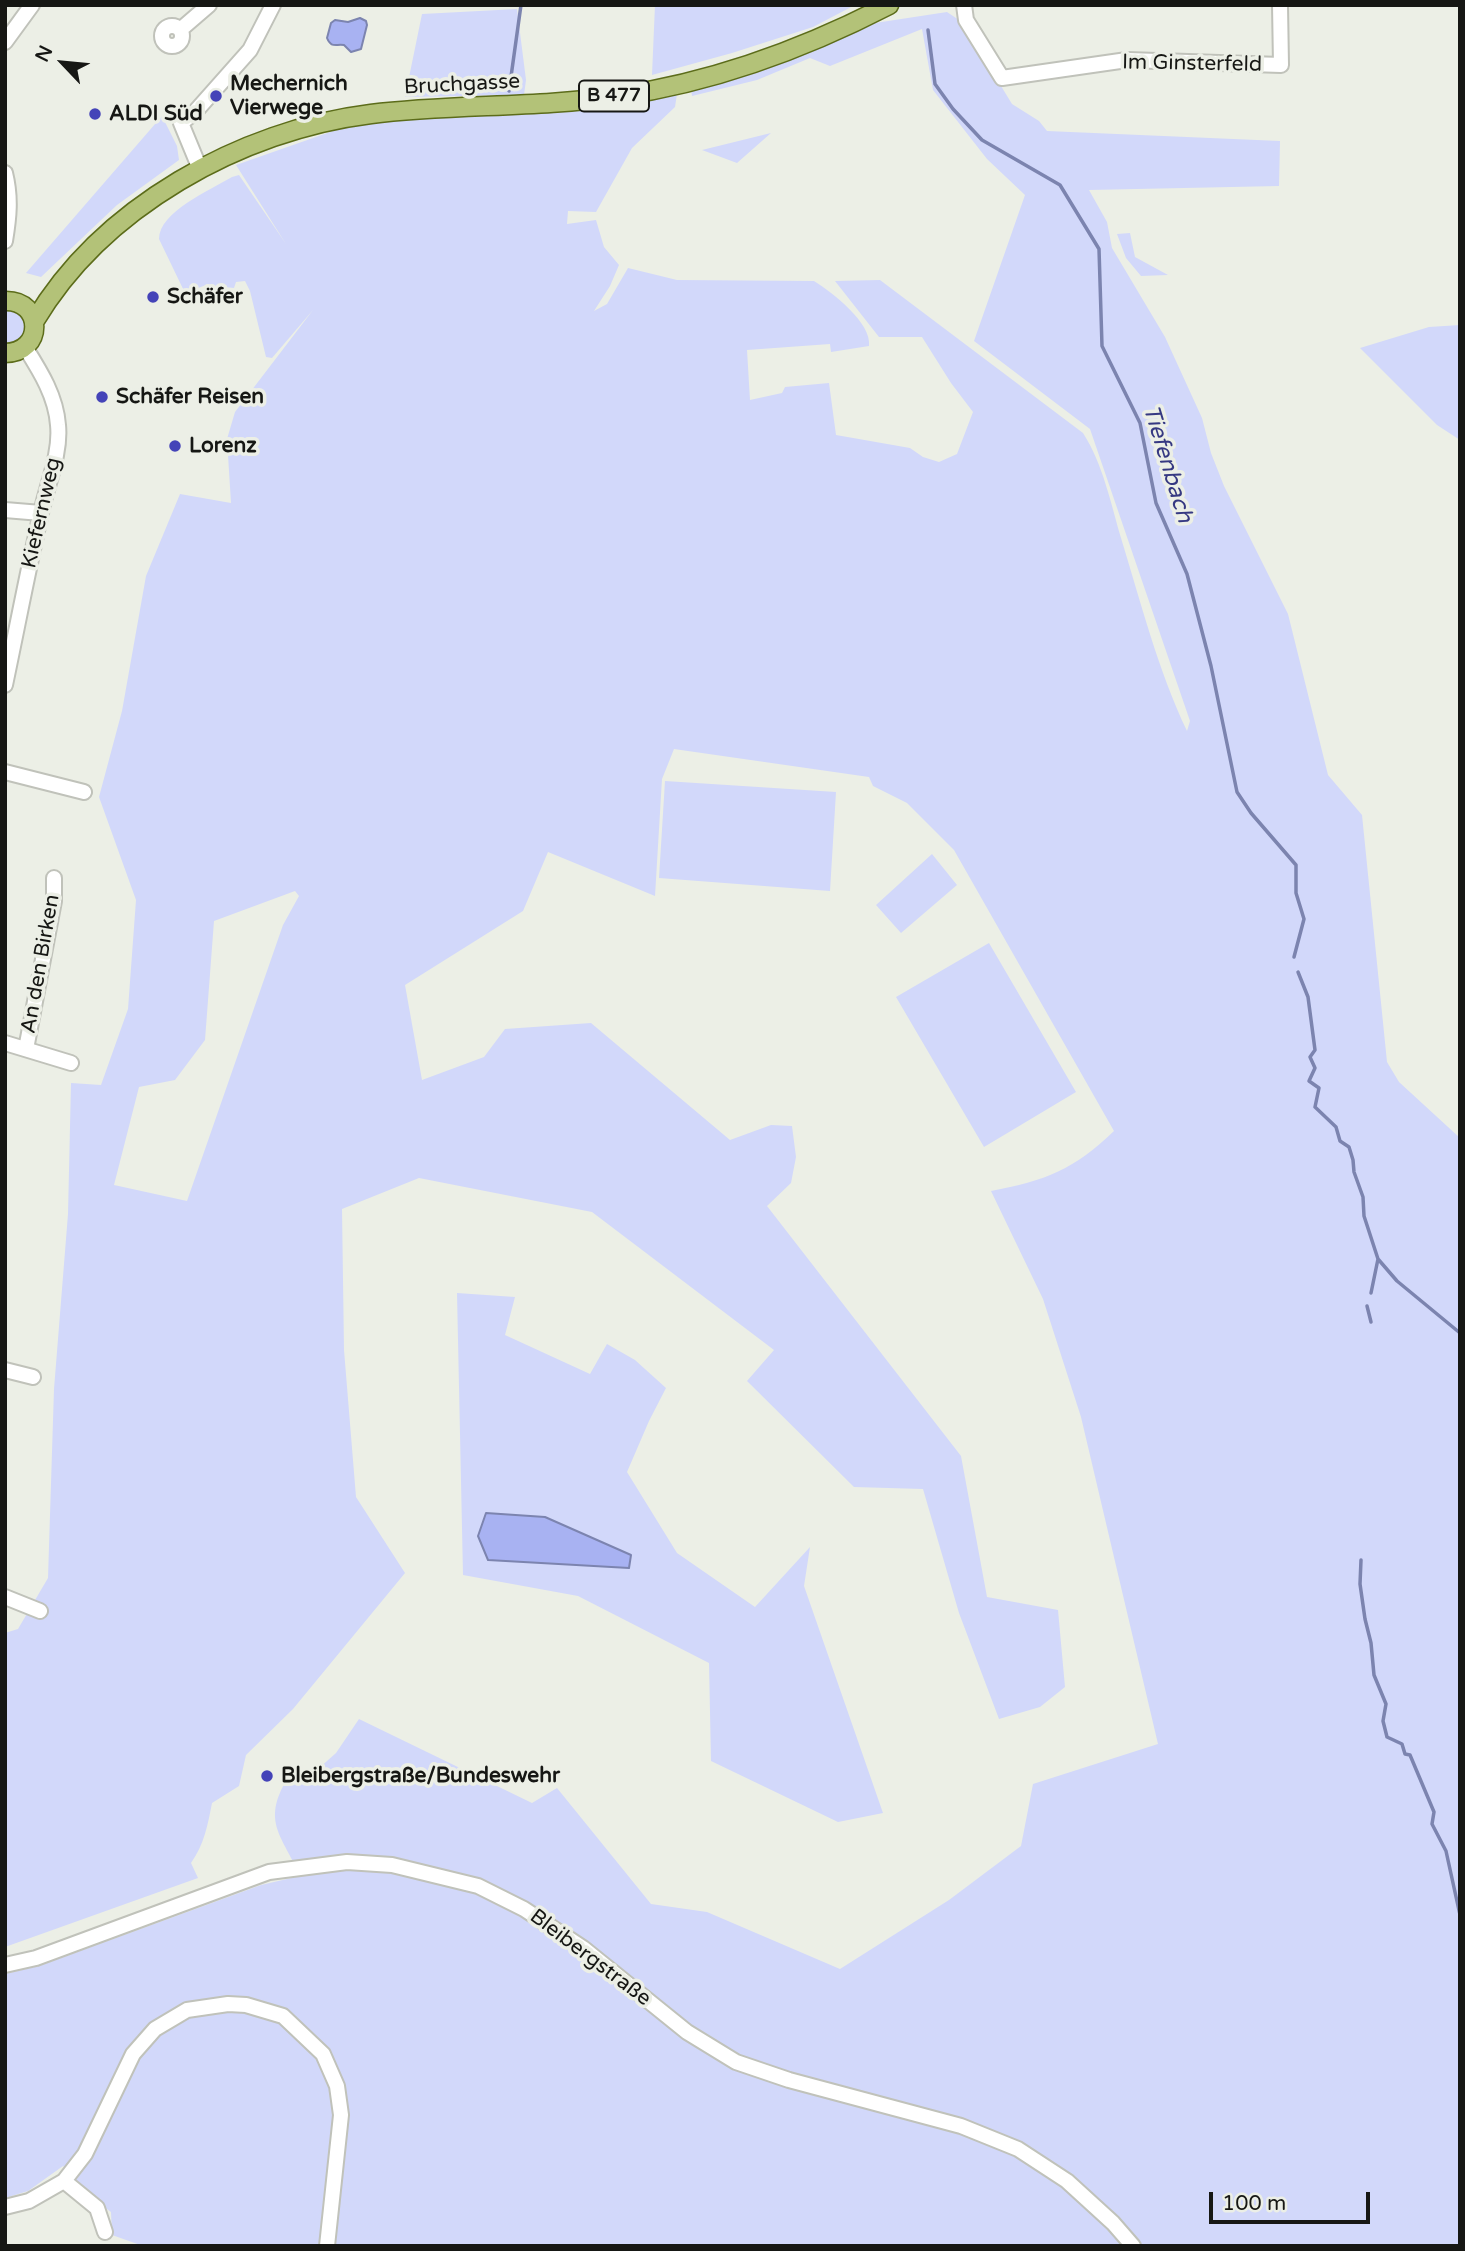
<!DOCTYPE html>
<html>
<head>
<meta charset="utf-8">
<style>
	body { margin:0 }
	#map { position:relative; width:1465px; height:2251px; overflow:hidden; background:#ecefe6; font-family:"Varela Round",sans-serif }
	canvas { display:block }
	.frame { position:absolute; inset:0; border:7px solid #161714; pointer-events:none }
	.north { position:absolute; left:28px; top:28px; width:70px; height:70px; -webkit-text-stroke:5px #ecefe6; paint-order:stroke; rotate:296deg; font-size:19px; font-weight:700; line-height:28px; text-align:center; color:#161714 }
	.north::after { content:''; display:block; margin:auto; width:24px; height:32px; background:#161714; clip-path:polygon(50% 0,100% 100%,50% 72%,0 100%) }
	.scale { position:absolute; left:1209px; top:2192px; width:161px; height:32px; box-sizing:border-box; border:4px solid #161714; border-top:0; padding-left:9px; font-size:21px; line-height:24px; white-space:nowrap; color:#161714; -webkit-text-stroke:5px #ecefe6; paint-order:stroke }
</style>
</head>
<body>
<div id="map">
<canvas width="1465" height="2251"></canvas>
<div class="frame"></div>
<div class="north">N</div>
<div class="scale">100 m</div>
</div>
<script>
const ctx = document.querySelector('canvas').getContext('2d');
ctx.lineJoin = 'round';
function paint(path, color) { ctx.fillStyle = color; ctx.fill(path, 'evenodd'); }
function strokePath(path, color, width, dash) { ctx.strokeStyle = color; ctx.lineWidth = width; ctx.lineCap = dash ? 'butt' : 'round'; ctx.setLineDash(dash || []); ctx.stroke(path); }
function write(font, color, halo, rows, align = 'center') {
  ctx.font = font + ' "Varela Round",sans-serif'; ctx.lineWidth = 7; ctx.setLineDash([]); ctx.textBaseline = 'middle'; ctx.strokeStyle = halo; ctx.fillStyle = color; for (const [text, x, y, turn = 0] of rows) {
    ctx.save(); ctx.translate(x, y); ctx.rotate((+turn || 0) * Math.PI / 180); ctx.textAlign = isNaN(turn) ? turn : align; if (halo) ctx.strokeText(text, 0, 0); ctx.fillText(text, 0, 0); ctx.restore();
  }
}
paint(new Path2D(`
	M655,5H855L813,27L732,53L652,75Z
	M517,9L526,80L524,95L405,97L422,14Z
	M947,12L962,22L1012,104L1039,121L1047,131L1280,141L1279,186L1089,190L1107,222L1112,248L1165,337L1202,418L1211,453L1224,486L1288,614L1328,775L1362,815L1387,1062L1399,1082L1460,1138V2246H143L112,2235L111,2212L88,2195L63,2166L28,2191L5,2198V1974L39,1966L261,1885L300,1876C283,1836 261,1823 287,1779L300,1785L336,1753L359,1719L532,1803L557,1788L651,1904L707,1912L840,1969L949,1900L1021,1846L1033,1784L1158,1744L1081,1417L1043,1299L991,1191C1045,1181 1075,1169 1114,1131L954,850L907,803L873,786L869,777L674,749L662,779L655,896L548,852L523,911L405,985L422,1080L484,1057L505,1029L591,1023L730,1140L771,1125L792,1126L796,1157L791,1183L767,1206L961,1456L987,1597L1058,1610L1065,1687L1040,1707L999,1719L959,1613L923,1489L854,1487L747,1381L774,1350L592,1212L419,1178L342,1209L344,1350L356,1497L405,1573L293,1709L246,1755L239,1786L212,1803C208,1824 204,1845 191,1863L198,1878L5,1947V1633L18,1629L48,1578L54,1389L68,1214L71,1083L101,1085L128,1009L136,900L99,797L122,711L146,576L180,494L231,503L227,439L235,412L313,310L272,358L266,357L250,291L245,281L236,282L234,288L206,285L185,293L159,239C159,212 210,190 232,177L239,175L286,244L236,165L333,131L405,115L677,94L675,107L632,148L596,212L568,211L567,224L596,220L604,247L619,265L610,286L594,311L607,304L628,268L677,280L814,281C833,293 872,323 869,346L831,352L830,344L747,350L750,400L782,393L785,387L829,383L836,435L910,448L923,457L939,462L957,454L973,412L951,383L922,337H879L835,281L880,280L1083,433C1103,464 1111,504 1121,538C1141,603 1158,670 1187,731L1190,721L1090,429L974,341L1025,195L987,159L933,90L922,29L830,66L810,58L757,80L692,96L691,90L788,58L875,23ZM295,891L299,896L283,925L187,1201L114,1185L139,1087L175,1080L205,1040L214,921Z
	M162,116L177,146L179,160L117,205L41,277L26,273Z
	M771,133L737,163L702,150Z
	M1130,233L1135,257L1168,275L1141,276L1126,258L1117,234Z
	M5,306L28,317L23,341L5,346Z
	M1460,325V440L1437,425L1360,348L1429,327Z
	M665,781L836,792L830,891L659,878Z
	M932,854L957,885L901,933L876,905Z
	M989,943L1076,1092L984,1147L896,997Z
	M457,1293L515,1297L505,1335L590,1374L607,1344L635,1360L666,1388L649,1421L627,1472L677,1553L755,1607L810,1547L804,1586L883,1813L838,1822L711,1761L709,1663L578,1596L463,1575Z`), '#d2d8fa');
const water = new Path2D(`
	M360,18L366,21L367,25L361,49L351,52L344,45C335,44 331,48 327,38L331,23L335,20L348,22Z
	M486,1513L545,1517L631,1555L629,1568L488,1560L478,1536Z`);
paint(water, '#a8b2f2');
strokePath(water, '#7c84af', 2);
strokePath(new Path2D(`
	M928,30L935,84L953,109L982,140L1060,185L1099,249L1102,346L1140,423L1156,503L1187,574L1211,666L1237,792L1251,813L1296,865V893L1304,919L1294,957
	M509,91L521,5
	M1298,972L1308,997L1315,1050L1310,1057L1315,1068L1309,1081L1319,1088L1315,1107L1336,1127L1340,1141L1349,1147L1353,1160L1354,1172L1363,1197L1364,1216L1378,1259L1397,1281L1460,1333
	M1371,1293L1378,1259
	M1367,1306L1371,1322
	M1361,1560L1360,1584L1365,1619L1371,1643L1374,1675L1386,1704L1383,1721L1387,1737L1402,1744L1405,1754L1410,1755L1434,1812L1432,1824L1446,1851L1460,1915`), '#7c84af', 3.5);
const minor = new Path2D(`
	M964,5L966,20L1002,78L1127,60L1281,65L1280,5
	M162 36a10 10 0 1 1 20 0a10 10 0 1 1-20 0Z
	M180,30L209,5
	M5,42L32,5
	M200,169L181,123L195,112L250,50L273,5
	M5,173C11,197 9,217 5,241
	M5,510L41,513
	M5,685C17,628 28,570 41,513C47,485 61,453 58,425C56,396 40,371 25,347
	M5,772L84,792
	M5,1043L71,1063
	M26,1049L54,901V878
	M5,1370L33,1377
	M5,1597L40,1611
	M5,1965L36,1958L269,1872L347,1862L392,1865L478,1886L524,1909L583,1948L687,2032L736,2062L789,2080L961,2126L1018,2149L1067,2181L1113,2223L1133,2246
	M64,2181L97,2208L105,2232
	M5,2207L29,2201L64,2181L85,2154L133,2054L155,2029L187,2010L228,2004L246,2005L283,2016L323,2054L337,2086L341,2115L327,2246`);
const major = new Path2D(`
	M5,301C44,300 44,353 5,353
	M34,322C102,207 241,130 371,114C453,104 537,108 619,96C714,82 804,49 889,5`);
strokePath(minor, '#c0c2ba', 18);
strokePath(major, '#5c6c1a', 21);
strokePath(minor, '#fff', 14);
strokePath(major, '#b3c278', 18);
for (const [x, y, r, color] of [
	[216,96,7,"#4443b8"],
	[95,114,7,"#4443b8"],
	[153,297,7,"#4443b8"],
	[102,397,7,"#4443b8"],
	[175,446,7,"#4443b8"],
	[267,1776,7,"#4443b8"]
]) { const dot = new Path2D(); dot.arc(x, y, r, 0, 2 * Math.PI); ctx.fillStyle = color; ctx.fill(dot); strokePath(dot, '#ecefe6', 2.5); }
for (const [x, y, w] of [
	[614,96,70]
]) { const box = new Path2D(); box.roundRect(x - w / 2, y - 15.5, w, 31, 5); ctx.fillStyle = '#ecefe6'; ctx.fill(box); strokePath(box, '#161714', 2); }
write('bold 19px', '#161714', null, [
	["B 477",614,96]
]);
write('21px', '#161714', '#ecefe6', [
	["Im Ginsterfeld",1192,64,1],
	["Bruchgasse",462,85,-3],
	["Kiefernweg",42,513,-77],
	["An den Birken",41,964,-80],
	["Bleibergstraße",590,1958,37]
]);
write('bold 21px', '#161714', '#ecefe6', [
	["Mechernich",230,84],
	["Vierwege",230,108],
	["ALDI Süd",109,114],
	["Schäfer",167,297],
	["Schäfer Reisen",116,397],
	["Lorenz",189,446],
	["Bleibergstraße/Bundeswehr",281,1776]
], 'left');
write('italic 23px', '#363982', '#ecefe6', [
	["Tiefenbach",1167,464,73]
]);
</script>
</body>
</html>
